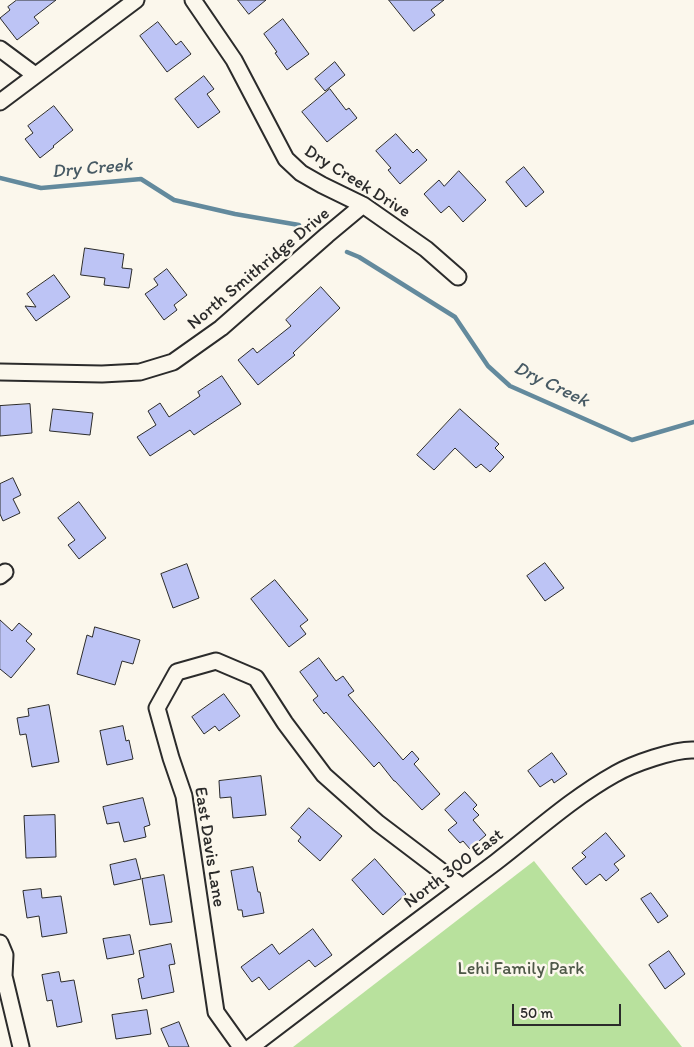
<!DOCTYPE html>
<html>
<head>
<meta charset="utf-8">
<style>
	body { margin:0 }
	#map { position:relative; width:694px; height:1047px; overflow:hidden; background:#fbf7ec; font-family:Itim,sans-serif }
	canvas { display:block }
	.scale { position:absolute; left:512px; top:1004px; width:109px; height:22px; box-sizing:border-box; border:2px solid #2b2b2b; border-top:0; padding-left:6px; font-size:15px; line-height:18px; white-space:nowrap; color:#2b2b2b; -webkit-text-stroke:4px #fbf7ec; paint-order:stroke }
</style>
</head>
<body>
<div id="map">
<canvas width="694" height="1047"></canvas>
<div class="scale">50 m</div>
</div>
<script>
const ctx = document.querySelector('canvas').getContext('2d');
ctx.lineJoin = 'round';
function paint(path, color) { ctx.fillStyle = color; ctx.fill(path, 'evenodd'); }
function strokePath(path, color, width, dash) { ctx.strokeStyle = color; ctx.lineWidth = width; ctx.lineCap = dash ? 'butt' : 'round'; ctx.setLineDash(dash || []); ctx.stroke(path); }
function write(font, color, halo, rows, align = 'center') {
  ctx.font = font + ' Itim,sans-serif'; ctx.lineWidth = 5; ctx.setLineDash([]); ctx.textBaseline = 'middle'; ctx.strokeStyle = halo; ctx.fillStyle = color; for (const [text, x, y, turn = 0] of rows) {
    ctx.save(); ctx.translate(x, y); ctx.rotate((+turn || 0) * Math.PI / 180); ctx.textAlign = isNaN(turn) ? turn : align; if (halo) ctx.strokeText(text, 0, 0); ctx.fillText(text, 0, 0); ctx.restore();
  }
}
paint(new Path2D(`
	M534,861L682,1047H293Z`), '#b8e19d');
strokePath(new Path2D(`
	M0,178L41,188L141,179L174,200L235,214L299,225
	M347,252L359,257L455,317L488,366L510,386L632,440L694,422`), '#638a9d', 4.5);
const building = new Path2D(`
	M17,0H56L34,17L39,23L17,40L0,18L10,10L8,7Z
	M238,0H266L249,14Z
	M389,0H444L431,10L435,15L414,31Z
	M283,19L309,54L287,70L275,53L277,52L264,34Z
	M158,22L176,45L181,41L191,54L167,72L140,36Z
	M335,62L345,75L325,91L315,79Z
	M204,76L214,89L207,94L220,112L198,128L175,99Z
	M330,89L346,110L349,108L357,118L327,142L302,112Z
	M54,106L73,130L53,146L54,147L40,158L25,139L33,133L28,126Z
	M396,134L413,153L417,149L427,160L400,184L388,170L391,168L376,151Z
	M524,167L544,192L526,207L506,182Z
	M459,171L486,200L463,222L449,206L441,213L424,194L439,180L444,186Z
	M85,248L124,254L122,268L132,269L129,288L104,285L105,278L81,275Z
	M167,269L187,295L174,305L177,310L164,320L145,294L158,285L154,279Z
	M54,275L70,297L36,321L25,306L36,307L27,294Z
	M321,287L340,308L293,353L295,355L258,385L238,360L253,348L257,353L291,326L286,320Z
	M222,376L241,404L194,435L190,430L150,456L137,437L156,425L148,411L160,403L169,417L200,396L198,392Z
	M30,404L32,433L0,436V406Z
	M53,409L93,413L90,435L50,431Z
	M460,409L499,444L495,448L504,457L490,472L481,464L476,468L455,448L434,470L417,455Z
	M13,478L21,495L13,499L20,513L3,521L0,514V484Z
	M79,502L106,538L79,559L68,545L75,540L58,518Z
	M545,563L564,588L545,601L527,576Z
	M187,564L199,598L173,608L161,574Z
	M275,580L308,620L300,626L306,634L289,647L251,599Z
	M0,620L12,631L19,623L32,634L26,641L35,649L11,678L0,669Z
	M95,627L140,640L133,664L122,661L115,685L77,674L87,635L92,637Z
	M319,658L336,681L343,676L354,691L348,695L403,760L412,751L419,759L414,764L440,794L422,810L395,781H394L379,762L374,767L326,712L324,714L313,700L318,696L300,672Z
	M224,694L240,716L219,731L215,726L204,734L192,717Z
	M49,705L59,762L32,767L26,734L20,735L17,718L29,716L28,709Z
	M123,726L126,741L129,740L133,759L107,765L100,731Z
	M552,753L567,774L554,783L552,779L540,787L528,771Z
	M261,776L266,815L233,818L231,797L220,798L219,781Z
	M465,792L477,805L473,809L479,815L473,820L486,835L470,849L463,841L460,843L448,830L457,823L445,810Z
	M143,798L150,825L144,827L146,837L124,842L119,822L107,824L103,807Z
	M309,808L342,836L320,861L298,841L301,837L291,828Z
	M55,815L56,857L26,858L24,816Z
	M606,833L625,856L614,864L619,870L606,881L600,874L586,885L572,868L586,857L582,853Z
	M136,859L141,879L114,885L110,865Z
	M375,859L406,894L383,915L352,880Z
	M253,867L258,892H260L264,913L243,917L242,910H238L231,871Z
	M164,875L172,922L150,925L142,879Z
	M41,889L42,898L61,896L67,933L42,937L39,916L27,918L23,891Z
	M651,893L668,916L658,923L641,899Z
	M313,929L332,955L315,967L309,960L269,990L259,977L252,982L241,967L272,944L279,954Z
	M130,935L134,954L107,959L103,939Z
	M171,944L175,964L169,965L174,992L142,999L138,979L144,977L139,951Z
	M669,951L685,974L665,989L649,965Z
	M59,972L61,982L74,980L82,1022L57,1027L52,1000L47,1001L42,975Z
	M147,1010L151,1034L116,1039L112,1015Z
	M179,1022L189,1047H169L161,1029Z`);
paint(building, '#bdc4f5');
strokePath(building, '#2b2b2b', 1);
const minor = new Path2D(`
	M193,0L234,60L286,159L301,173L322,185L363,205L426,249L458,277
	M0,49L35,75
	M0,102L136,0
	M0,372L102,374L140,372L173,362L221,328L327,235L363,205
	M0,576L5,572
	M0,943L5,955L4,976L21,1047
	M241,1047L216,1012L184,796L171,758L157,708L177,672L216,661L256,678L285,723L324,775L378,823L461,886
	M251,1047C332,985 414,923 496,862C535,832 572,798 615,774C632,764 675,749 694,750`);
strokePath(minor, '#2b2b2b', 19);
strokePath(minor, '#fbf7ec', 15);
write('18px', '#2b2b2b', '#fbf7ec', [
	["Dry Creek Drive",357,182,32],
	["North Smithridge Drive",259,269,-40],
	["East Davis Lane",209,847,81],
	["North 300 East",454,869,-37]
]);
write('18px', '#4e5848', '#fbf7ec', [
	["Lehi Family Park",521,969]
]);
write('italic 19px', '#475a64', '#fbf7ec', [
	["Dry Creek",92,169,-5],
	["Dry Creek",551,385,26]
]);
</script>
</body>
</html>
